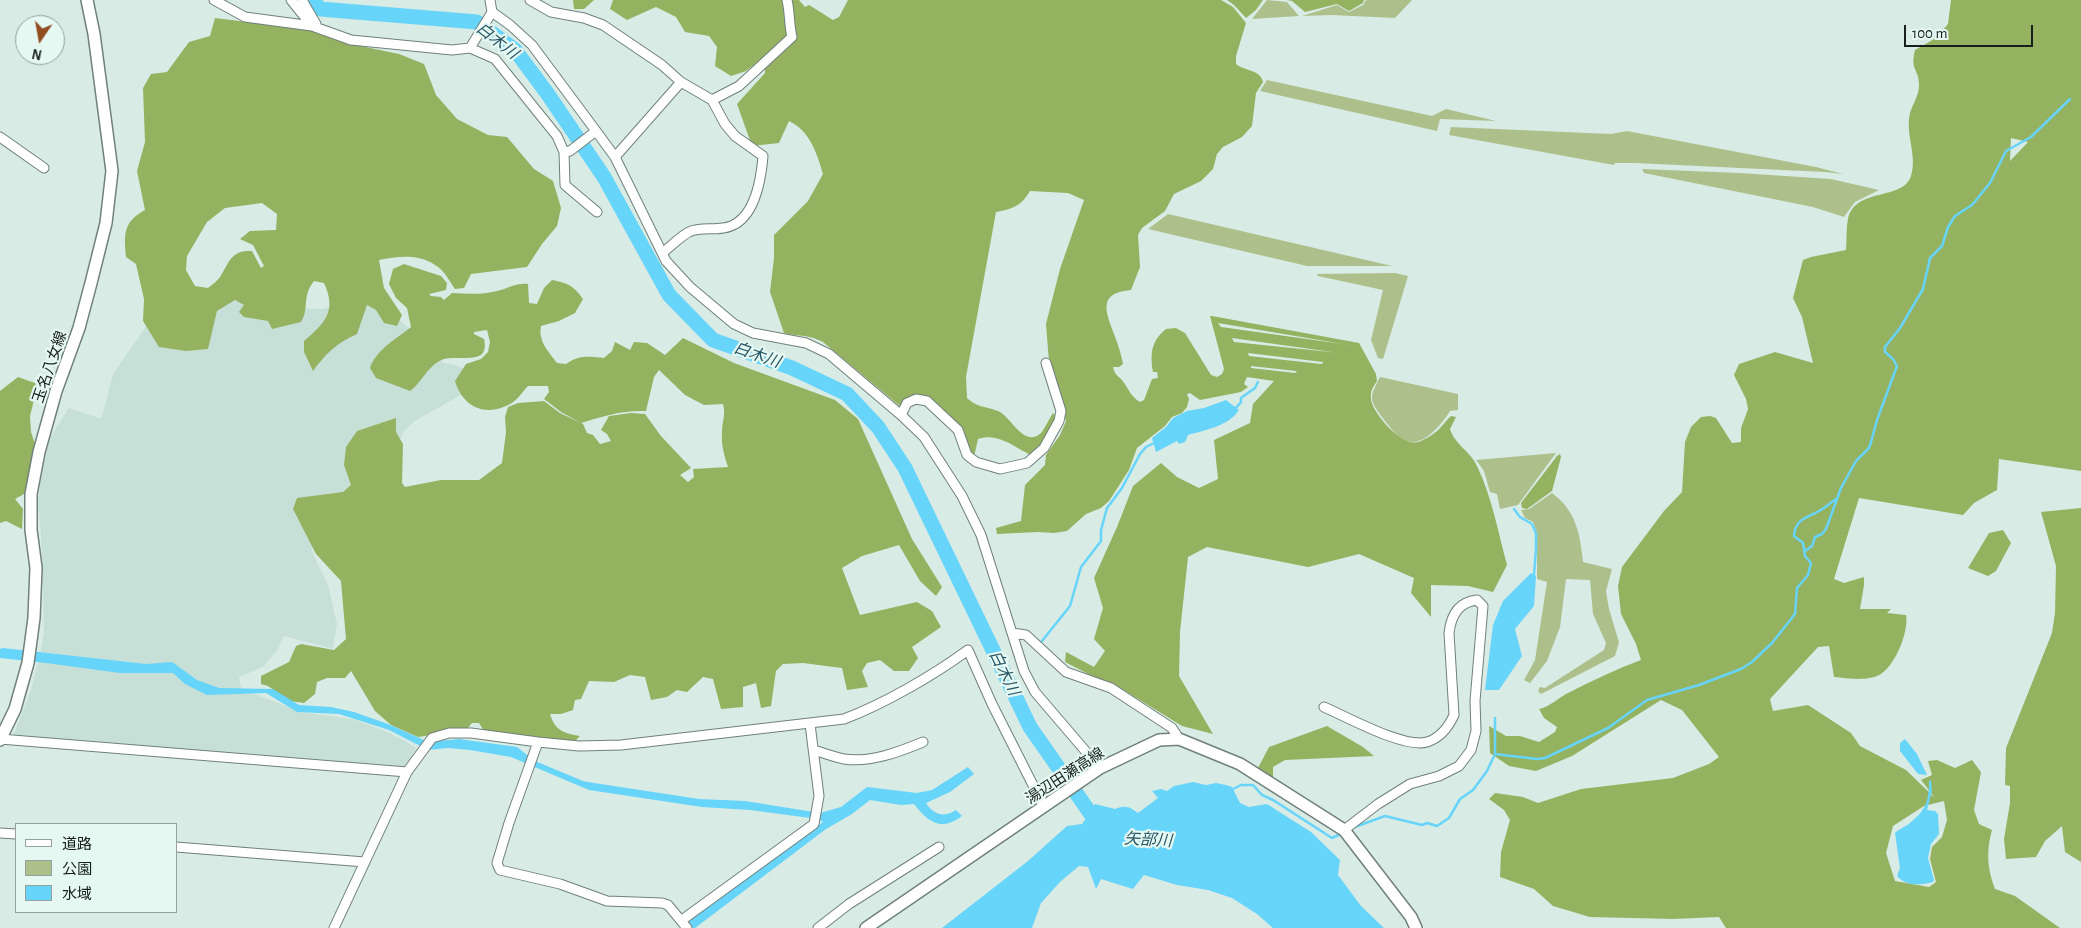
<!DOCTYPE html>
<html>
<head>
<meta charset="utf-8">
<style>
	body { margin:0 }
	#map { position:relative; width:2081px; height:928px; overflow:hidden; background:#d9ebe5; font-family:"Alegreya Sans","Noto Sans JP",sans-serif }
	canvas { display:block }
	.legend { position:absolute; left:15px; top:823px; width:162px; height:90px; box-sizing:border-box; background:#e6f8f2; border:1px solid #94a19c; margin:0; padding:6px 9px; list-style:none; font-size:15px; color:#181e1c }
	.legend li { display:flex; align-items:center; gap:10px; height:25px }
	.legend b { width:25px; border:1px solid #94a19c }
	.north { position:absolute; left:15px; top:15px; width:50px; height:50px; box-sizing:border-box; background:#e6f8f2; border:1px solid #94a19c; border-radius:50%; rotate:192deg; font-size:14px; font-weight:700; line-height:20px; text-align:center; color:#181e1c }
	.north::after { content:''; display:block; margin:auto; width:18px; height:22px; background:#924e21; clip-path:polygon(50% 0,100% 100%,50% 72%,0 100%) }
	.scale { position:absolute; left:1904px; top:25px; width:129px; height:22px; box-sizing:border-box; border:2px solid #181e1c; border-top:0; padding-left:6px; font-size:15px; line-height:18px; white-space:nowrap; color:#181e1c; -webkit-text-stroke:4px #e6f8f2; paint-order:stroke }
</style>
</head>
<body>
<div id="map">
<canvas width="2081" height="928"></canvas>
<ul class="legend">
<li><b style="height:6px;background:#fff"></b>道路</li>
<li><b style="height:14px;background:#adc08c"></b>公園</li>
<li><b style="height:14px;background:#67d4fa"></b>水域</li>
</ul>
<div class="north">N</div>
<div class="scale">100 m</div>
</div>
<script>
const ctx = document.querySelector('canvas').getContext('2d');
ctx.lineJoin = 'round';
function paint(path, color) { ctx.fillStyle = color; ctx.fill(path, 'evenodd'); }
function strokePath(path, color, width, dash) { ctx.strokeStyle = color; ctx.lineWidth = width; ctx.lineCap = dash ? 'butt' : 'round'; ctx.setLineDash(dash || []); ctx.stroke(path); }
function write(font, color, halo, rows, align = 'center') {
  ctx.font = font + ' "Alegreya Sans","Noto Sans JP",sans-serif'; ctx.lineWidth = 4.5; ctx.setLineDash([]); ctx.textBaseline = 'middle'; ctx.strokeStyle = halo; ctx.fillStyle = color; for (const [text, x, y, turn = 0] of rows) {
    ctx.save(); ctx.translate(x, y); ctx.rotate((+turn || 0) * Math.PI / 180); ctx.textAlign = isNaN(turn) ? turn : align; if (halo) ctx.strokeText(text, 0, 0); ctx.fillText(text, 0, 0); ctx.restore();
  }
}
paint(new Path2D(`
	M388,294L400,320L444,363L455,365L489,379L415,421L404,431L397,445V477L318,509L312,551L328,585L337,624L333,649L284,636L278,649L263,667L239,677L242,693L254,694L263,697L301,712L352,719L385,731L405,741L416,748L406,766L394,767L13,736L31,690L41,650L44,630L42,550L38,501L41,476L51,436L69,408L99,418L102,417L113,374L145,328L194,303L231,295L265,307L321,309L353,304Z`), '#c6e0d8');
paint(new Path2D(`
	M1267,0L1287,2L1299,16L1252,19Z
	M1366,0H1412L1395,18L1332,15L1302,16L1337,5L1349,12L1363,5Z
	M1267,80L1432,116L1446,109L1496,121L1440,119L1437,131L1260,91Z
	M1451,127L1611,134L1627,131L1816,167L1843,174L1825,172L1635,163H1615L1614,165L1449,135Z
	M1642,169L1739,173L1831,179L1879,190L1855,202L1844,217L1813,207L1644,173Z
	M1168,214L1392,266H1307L1148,229Z
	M1395,273L1408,276L1383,359L1378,358L1371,340L1383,290L1318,276L1317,274Z
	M1380,377L1458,394V410L1450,411C1442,424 1422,449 1405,440C1396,436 1391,428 1385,421C1381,416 1372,405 1372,398C1372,390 1377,384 1380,377Z
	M1556,453L1518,505L1500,509L1497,494L1490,492L1484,471L1476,460Z
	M1552,493C1576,511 1580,533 1583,562L1612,569L1606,591L1609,609L1619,642L1615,656L1541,694L1538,691L1540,687L1545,688L1604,650L1606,643L1593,614L1590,580L1566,579L1560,627L1547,661L1530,683L1524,680L1535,660L1547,582L1537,579V533L1533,522L1525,518L1521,510L1529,509Z`), '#adc08c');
paint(new Path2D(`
	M573,0H594L584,9H574Z
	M613,0H786L791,36L746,71L731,76L715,66L717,47L709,36L685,32L676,17L656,7L627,20L610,9Z
	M788,0H799L805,7L809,5L833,20L839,17L848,0H1221L1233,7L1246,23L1236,56V64C1246,72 1260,69 1263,82L1256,93L1252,126L1242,137L1223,147L1217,154L1213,169L1201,181L1174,194L1165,211L1142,228L1138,235L1140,267L1131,290C1098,293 1105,310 1114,334C1118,344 1121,354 1123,364L1119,367H1113C1115,375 1117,375 1122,380C1129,389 1130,396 1140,402L1144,400L1152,379L1158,378L1157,372H1153C1150,354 1151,341 1166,329L1176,328L1185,333L1211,375L1217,377L1222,374L1224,369L1210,316H1212L1359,343L1376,374L1377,381C1373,387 1370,391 1371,399C1372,413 1402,447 1418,442C1425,440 1437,432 1441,427C1445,423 1447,419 1451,416L1456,417L1450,429C1455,445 1471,452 1477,466C1492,497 1498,532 1507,565L1493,592L1468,586L1431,585V617L1411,593L1414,578L1359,554L1308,567L1207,547L1188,557L1180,632L1179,676L1213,734L1182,726L1117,686L1090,675L1065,662L1066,652L1094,667L1105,651L1094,639L1103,608L1094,578L1117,527L1133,486L1161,463L1177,477L1199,488L1218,479L1214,440L1250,423L1253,404L1274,381L1247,377L1244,384L1248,387L1241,392L1200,400L1190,393L1187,394L1189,399L1187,407L1182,413L1172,417L1165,426L1137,448L1129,470L1120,484L1109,501L1101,508L1086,514L1067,531L1054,533L1038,532L997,534L996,528L1021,521L1025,485L1045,465L1046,455L1060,435L1066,421L1049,362L1046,324L1060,269L1084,200L1068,193L1030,191C1021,206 1013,209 996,212L966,377L967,398C978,408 985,406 998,411C1011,416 1024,449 1041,433C1045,428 1049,419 1053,413L1059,419L1038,458C1018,451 1000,431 978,439L974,457L967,452L963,434L926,399L901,407L823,342C807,334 801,337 784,333L770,292L774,258V235L808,201L823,174C817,153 810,131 789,121L779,143L752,146L737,104L765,73V65L794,37ZM1218,323L1349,345H1350L1221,327ZM1232,338L1339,353H1340L1234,342ZM1248,353L1323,362V363L1321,364L1249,356ZM1251,366L1296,371H1297L1295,373L1251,368Z
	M1227,0H1263L1256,10L1246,18L1234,5Z
	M1287,0H1364L1363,3L1349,11L1337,4L1305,12L1292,1Z
	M1951,0H2081V471L1999,459L1997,490L1974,503L1963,515L1859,498L1834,579L1844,583L1864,577V585L1860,609H1891L1887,613L1906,615C1909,631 1896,664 1881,674C1868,682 1848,678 1834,677L1829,646L1818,647L1770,699L1773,711L1808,705L1851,733L1860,746L1906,770L1935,798L1921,780L1932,775L1928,761L1937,760L1955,768L1972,760L1981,772L1974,810L1979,824L1992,830C1986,851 1987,869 1995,889L2015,896L2060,928H1726L1719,917L1673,919L1590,917L1553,906L1534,889L1500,877L1501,852L1510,820L1504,810L1489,799L1495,793L1523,797L1538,803L1581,789L1673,778L1709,764L1719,757L1682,710L1661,700L1572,756L1536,771L1509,766L1490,753L1489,726L1506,736H1520L1539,742L1555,732L1557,727L1544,718L1539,709C1550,707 1559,697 1570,692C1593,680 1617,669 1641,660L1636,644L1621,614L1618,586L1622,567L1664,511L1682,492L1685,442L1691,427L1701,417L1710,416L1716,418L1732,443L1741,442V428L1748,409L1746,399L1734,375L1739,364L1775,352L1813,363L1802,317L1793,298L1803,260L1811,257L1846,250C1847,240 1846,229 1848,219C1855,187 1903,201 1911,176C1917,157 1907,138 1909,119C1910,106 1920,97 1919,83C1918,68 1910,70 1915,50L1936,38L1948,24ZM2011,138L2028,142L2010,161ZM1944,801L1947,820L1942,837L1932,847L1930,859L1936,882L1929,887L1895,881L1886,853L1893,826L1924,806Z
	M215,18L311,30L356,45L399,54L424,64L436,95L457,119L488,135L507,137L534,169L553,181L561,208L557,226L542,244L527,267L471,274L464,288L455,289C450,282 445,272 438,267C421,253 398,256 379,260L384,288L402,315L397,326L384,323L376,310L367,305L357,334C338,342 326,353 313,371L304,352V341C325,323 337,311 324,283L314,281C301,298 310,307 301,322L272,329L268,321L244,317L239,312L244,305L235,300L217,311L208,349L186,351L159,347L143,321L144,299L136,264L126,257C124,234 123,222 145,210L137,171L145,142L143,88L151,74L167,72L189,42L210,36ZM262,203L277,214L276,230L250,231L240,239L253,245L264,266L261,268L252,251C231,250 230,261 220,277C217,281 212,285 208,288L195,286L186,270L187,256L207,222L225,208Z
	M404,264L441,276L447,283L446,290L429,294L431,296L441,297L444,300L452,293C468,294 485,295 501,290C511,287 517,283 528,284L529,303L537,304L544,288L552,280C568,283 574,286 583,299L575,313L559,321L541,326C538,341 548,351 557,363L566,364C578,355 589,356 604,358L612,351L615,342L630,350L634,342L647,343L665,355L683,338L734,363L835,400L858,419L912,539L942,587L936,596L920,581L899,545L862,556L842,568L860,615L917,602L932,611L941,627L912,647L918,658L909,671H894L880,660L867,663L862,671L868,687L847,690L842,668L803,663L783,664L776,671L771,706L761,708L756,683L743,687V707L721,709L713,679L703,677L687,692L677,690L667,697L651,700L645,677L630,675L614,682L589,681L581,699L575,700L573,710L561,714H550C555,731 564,733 580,736L575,741L541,740L484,731L479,723H472L466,730L418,737L391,725L375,711L351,671L345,678H327L317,682L315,694L304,703L290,701L268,686L261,684V676L289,662L296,646L301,644L334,650L346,639L341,581L316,554L293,509L297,498L343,492L351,485L344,465L346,447L357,431L396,418V432L403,444L402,483L405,487L441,480H479L502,463L506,432L505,417L508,407L518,403L544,401L560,413L583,424L587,433L593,435L600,444L611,441L607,434L601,430L609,416L631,413L645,414L661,436L691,468L680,475L688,482L694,477L693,469L728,467C724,455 721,444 722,432C722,421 726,415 723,404L704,405L685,395L659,370L654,377L646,411C623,410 603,416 581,423L561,412L544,399L549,392L548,386H528C523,391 518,399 512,403C487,418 463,408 455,381L466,364L481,359L488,352L490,342L487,330L474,332V334L484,339C485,344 486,349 482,354C475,361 453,356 444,359C427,365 423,382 410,391L376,378L370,368C376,350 396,339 411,327L407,308L396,298L389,284L393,269Z
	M18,377L35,383L37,388L30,416L31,432L35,444L29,483L24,494L15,499L23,509L22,529L6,521L0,523V391Z
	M1560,454L1561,457L1552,491L1527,509L1522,508L1521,503L1557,456Z
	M2081,508V862L2065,852L2062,826L2045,841L2036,857L2006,859L2004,839L2010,803V786L2005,785L2006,748L2052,633L2055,613L2056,566L2041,512Z
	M2003,530L2011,543L1996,571L1988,576L1968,568L1989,533Z
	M1327,726L1363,747L1374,756L1285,760L1273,767V779L1257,770L1269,747Z`), '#95b261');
paint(new Path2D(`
	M1226,400L1239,410C1229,426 1205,430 1188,435L1185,442L1179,444L1177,441L1156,452L1152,438L1166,427L1173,418L1187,411L1204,408Z
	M1531,573L1536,576L1534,606L1515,629L1522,656L1499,690H1485L1493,625L1503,601Z
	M3,648L146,664L172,662L197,680L219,688L273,689L299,705L331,707L354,712L388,724L424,740L438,741L459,739L517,747L535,761L583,781L594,783L699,799L745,801L820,813L841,807L867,787L917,793L932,790L968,767L974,774L950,792L926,803C934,815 944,818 956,810L962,816C941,832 928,822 914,804L901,805L870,800L852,814L826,829L695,928H680L823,822L818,819L750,810L702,807L589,790L511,757L470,750L448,748L428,750L389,730L339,714L297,712L266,693L207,695L185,684L173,673H120L46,663L0,658V649Z
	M1905,739L1917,754L1927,775L1918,774L1900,751V743Z
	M1931,780L1932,791L1927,810L1935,811L1938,814L1939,834L1931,844L1928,858L1934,880L1933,882C1920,885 1907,887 1897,876L1900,868L1895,833C1900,828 1906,827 1911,822C1926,810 1929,800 1929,781Z
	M1193,782L1206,785L1216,783L1226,785L1232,787L1240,803L1249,807L1267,804L1311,832L1340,860L1338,875L1361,906L1384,928H1273L1257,914L1232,898L1208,890L1177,885L1144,875L1133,889L1101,879L1096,889L1088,867L1079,866L1061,881L1041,903L1032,928H942L1028,861L1067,826L1082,824L1095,804L1115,809C1125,805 1129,806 1138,813L1158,798L1152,791L1161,789L1167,791L1174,786Z`), '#67d4fa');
strokePath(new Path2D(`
	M1235,409L1241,402V398L1255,388L1258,382
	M1514,509L1520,517L1532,524L1536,533V549L1534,575
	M1805,551L1812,546L1815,537L1822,534L1826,529L1841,488L1856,461L1869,448L1871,442L1877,420L1897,366L1893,359L1885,352V347L1900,328L1923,289L1930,258L1942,246L1948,227L1955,216L1972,205L1990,183L2006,151L2031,137L2070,99
	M1042,641L1070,606L1081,567L1101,541V530L1107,508L1122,488L1140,454L1146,447L1156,442
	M1495,718V754
	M1233,789L1241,785H1253L1262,795L1273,800L1332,838L1343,833
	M1352,828L1385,816L1422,825L1427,823L1437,826L1449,818L1460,799L1473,790L1487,771L1495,754L1537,759L1545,758L1608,728L1647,700L1699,685L1741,669L1752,662L1772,643L1795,614L1797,588L1808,575L1811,563L1805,556L1803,543L1794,536C1795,519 1807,518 1819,511C1825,508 1830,503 1836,499`), '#67d4fa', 2.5);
strokePath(new Path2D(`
	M313,0L320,9L477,22L515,50L547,93L604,177L669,295L713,340L792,368L847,394L878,427L905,468L1030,727L1102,830`), '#67d4fa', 15);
const minor = new Path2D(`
	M214,0L245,17L312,26L351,40L452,50L470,48L495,59L557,136L564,152L565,185L597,212
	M291,0L312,26
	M302,0L316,24
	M530,0L551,12L584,18L603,25L662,65L681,82L712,100L725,124L735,136L763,156C761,180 755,224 723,228C712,230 699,227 689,232C682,235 669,248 662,253
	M492,12L510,25L532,45L596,131L615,157L666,261L690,287L734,324L753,333L806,343L829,354L901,415L924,437L962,496L981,535L1024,671L1035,692L1100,768
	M470,48L492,12L490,0
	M712,100L739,86L792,37C789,25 790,13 787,0
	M0,137L44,168
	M564,152L570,151L596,131
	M615,157L681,82
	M901,415L907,403L916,399L927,401L958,430L967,455L976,462L1000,469L1027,463L1044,448L1059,421L1061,411L1046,363
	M1012,633L1026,635L1066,672L1111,688L1172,728L1179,739
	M1324,707C1347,717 1405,749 1427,742C1440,738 1449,726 1454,715L1449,633C1451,615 1459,602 1477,600L1483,606L1475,701L1476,731L1471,750L1459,766L1439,776L1410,784L1378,804L1344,830
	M0,739L407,772
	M538,742L509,823L497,863L500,870L560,884L607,901L662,903L668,905L687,928
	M814,750C823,753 834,757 844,759C870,763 899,752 923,742
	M0,833L16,834
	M176,847L365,862
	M682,920L814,824L819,796L810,724
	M334,928L407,772L432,738L449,733H471L538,742L579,746L621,745L844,719C884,704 934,675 968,650L992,704L1044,807
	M818,928L849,904L939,847`);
const major = new Path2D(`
	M0,740L15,709L28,663L34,618L36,568L31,530V494L39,452L56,391L79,328L91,283L106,223L112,171L94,34L87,0
	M866,928L1100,768L1159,740L1179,739L1240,764L1344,830L1411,917L1416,928`);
strokePath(minor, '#70807b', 11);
strokePath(major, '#70807b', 14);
strokePath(minor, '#fff', 9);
strokePath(major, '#fff', 11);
write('15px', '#181e1c', '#e6f8f2', [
	["玉名八女線",50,367,-71],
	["湯辺田瀬高線",1065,776,-33]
]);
write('italic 16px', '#275565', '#e6f8f2', [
	["白木川",497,41,38],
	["白木川",757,355,19],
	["白木川",1004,673,64],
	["矢部川",1148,840,3]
]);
</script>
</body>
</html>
